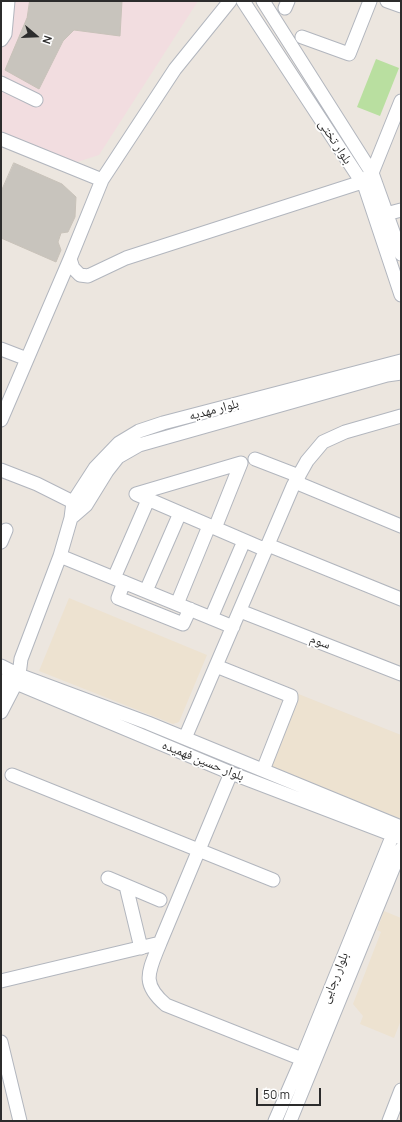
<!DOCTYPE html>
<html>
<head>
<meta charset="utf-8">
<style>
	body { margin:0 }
	#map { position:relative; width:402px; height:1122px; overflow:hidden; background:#ece6df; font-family:Manrope,sans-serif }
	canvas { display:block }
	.frame { position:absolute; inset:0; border:2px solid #2c2c2c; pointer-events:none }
	.north { position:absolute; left:16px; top:16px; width:40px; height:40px; -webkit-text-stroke:3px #fff; paint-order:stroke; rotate:109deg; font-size:11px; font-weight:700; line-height:16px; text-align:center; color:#2c2c2c }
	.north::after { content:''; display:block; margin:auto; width:14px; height:18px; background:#2c2c2c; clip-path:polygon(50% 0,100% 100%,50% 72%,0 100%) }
	.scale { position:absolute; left:256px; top:1088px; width:65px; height:18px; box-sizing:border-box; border:2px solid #2c2c2c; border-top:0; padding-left:5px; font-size:12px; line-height:14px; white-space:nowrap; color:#2c2c2c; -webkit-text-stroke:3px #fff; paint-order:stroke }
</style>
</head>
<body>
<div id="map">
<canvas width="402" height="1122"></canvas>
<div class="frame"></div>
<div class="north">N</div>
<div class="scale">50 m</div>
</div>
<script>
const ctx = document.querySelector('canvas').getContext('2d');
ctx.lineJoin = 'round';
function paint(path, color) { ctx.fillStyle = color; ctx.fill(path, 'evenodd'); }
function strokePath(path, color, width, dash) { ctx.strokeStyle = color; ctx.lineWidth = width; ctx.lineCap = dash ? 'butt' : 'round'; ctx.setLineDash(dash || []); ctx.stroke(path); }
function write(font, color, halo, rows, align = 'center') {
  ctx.font = font + ' Manrope,"Noto Naskh Arabic",sans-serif'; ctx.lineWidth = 3.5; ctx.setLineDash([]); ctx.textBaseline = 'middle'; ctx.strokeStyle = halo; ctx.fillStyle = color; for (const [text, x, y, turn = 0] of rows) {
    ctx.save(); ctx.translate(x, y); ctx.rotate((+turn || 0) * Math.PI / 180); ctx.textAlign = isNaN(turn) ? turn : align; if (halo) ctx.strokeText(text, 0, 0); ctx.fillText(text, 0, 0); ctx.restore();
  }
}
paint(new Path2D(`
	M69,598L207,655L179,722L173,724L39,671Z
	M296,693L401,735V819L267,766Z
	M384,911L401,918V1020L394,1038L360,1024L363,1016L353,1004L381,932L377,930Z`), '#ede2d0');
paint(new Path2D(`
	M1,1H198L99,155L71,164L1,134Z`), '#f2dde0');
paint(new Path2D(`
	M376,59L399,68L380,116L357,107Z`), '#b9dfa0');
const building = new Path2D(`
	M30,1H122L120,36L74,30L63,41L39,89L5,70L27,18Z
	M14,163L62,184L76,197L75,217L68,232L61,233L58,242L61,250L56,262L1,238V192Z`);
paint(building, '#c8c4bd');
strokePath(building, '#c8c2b9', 1);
const minor = new Path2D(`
	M243,1L365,187L401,295
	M263,1L372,173L401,254
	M387,1L401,6
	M285,8L288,1
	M302,37L349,54L370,1
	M1,40L5,34L8,1
	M1,83L36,100
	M1,139L102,180
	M386,214L401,210
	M70,259L73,268L80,275L88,276L126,258L362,182L372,173L401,101
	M1,349L27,359
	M1,420L70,259L102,180L175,69L230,1
	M255,459L299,476
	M1,470L37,484L73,502
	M295,482L401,526
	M71,518L86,505L107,471L118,457L139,445L387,375L401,373
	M215,528L241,463L136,494L266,550
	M1,542L6,530
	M268,545L401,599
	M60,556L233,627
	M114,578L148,500
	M124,582L118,598L183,624L190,609
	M146,591L180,513
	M177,604L209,526
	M240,611L401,674
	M211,618L244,541
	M1,666L19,675L148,723L401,827
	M216,666L291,696V699L263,770
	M9,680L231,773L401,838
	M1,690L11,672
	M1,712L16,683L19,675L21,659L60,556L71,518L73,502L95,468L119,443L139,431L163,423L401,361
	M185,738L293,486L307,461L323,442L345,432L401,416
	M12,775L273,880
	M108,878L160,900
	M126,886L141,948
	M160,943L231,773
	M1,981L160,943C149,971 140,983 166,1005L302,1059
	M1,1042L20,1121
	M275,1121L302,1059L396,827
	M290,1121L401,849
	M389,1121L401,1090`);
strokePath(minor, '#b2b6be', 15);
strokePath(minor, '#fff', 13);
write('13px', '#2c2c2c', '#fff', [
	["بلوار تختی",335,142,57],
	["بلوار مهدیه",214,410,-15],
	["سوم",320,642,21],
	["بلوار حسین فهمیده",203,761,22],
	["بلوار رجایی",335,978,-68]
]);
</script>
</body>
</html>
